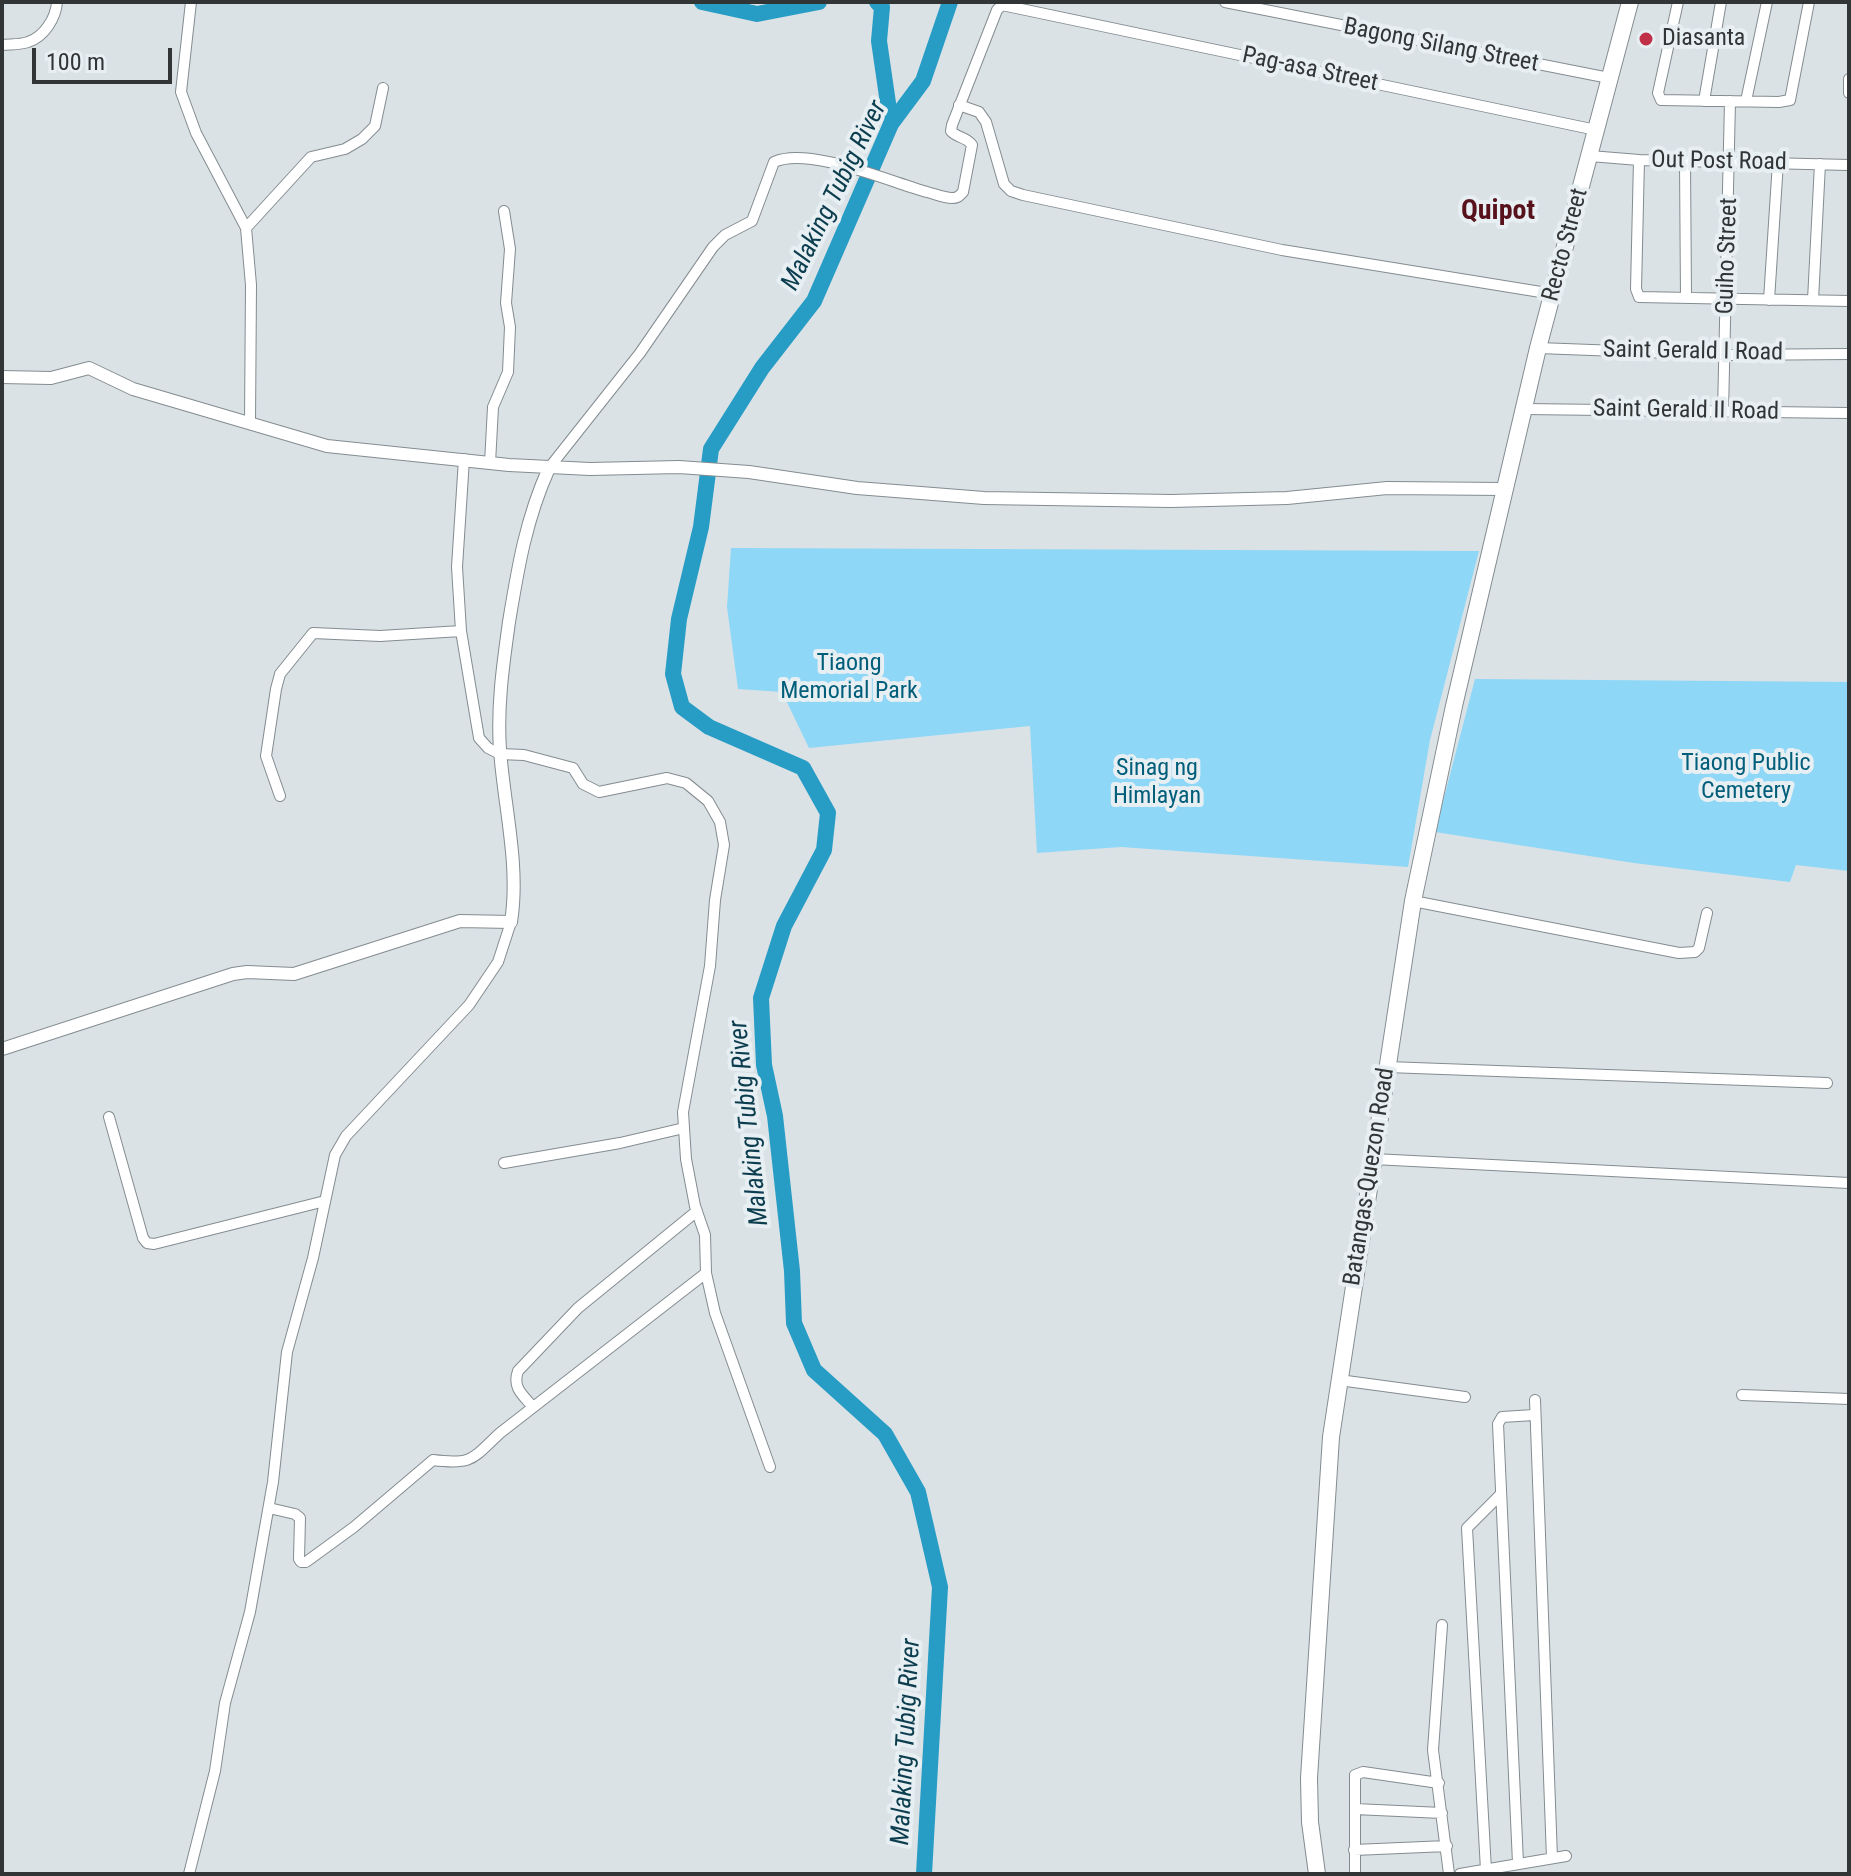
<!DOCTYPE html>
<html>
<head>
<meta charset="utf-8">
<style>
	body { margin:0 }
	#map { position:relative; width:1851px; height:1876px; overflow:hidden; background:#dae2e6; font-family:"Roboto Condensed",sans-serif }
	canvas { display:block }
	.frame { position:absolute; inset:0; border:4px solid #323536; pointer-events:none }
	.scale { position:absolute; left:32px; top:48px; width:140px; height:36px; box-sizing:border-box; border:4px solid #323536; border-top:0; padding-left:10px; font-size:24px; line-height:28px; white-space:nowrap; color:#323536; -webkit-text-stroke:6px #e7eff3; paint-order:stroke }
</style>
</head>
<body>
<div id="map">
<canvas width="1851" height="1876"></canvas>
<div class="frame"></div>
<div class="scale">100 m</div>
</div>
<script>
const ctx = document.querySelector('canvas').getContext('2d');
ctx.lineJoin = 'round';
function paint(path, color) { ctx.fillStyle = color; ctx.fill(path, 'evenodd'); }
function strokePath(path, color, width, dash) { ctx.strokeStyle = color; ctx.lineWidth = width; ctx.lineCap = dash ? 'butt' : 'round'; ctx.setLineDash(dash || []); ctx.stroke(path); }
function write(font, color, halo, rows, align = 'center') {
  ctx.font = font + ' "Roboto Condensed",sans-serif'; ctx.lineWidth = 8; ctx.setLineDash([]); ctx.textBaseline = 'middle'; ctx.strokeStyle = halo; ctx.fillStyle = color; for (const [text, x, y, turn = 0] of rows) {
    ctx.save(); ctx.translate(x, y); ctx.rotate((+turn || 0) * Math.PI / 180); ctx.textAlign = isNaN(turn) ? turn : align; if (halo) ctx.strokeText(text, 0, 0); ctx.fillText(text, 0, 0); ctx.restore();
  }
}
paint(new Path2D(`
	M731,548L1479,551L1430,740L1408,867L1121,847L1037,853L1030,726L809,748L782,692L738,689L727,607Z
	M1475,679L1849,682V871L1796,865L1790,882L1634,863L1435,832Z`), '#8ed7f7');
strokePath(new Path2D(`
	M702,2L757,14L819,2
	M877,2L882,7L879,41L891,124
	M924,1874L940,1587L918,1492L885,1434L814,1370L794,1323L792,1271L775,1116L764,1065L761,998L784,926L824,850L828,813L803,768L709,727L682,707L673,674L679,619L701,527L711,449L762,368L814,301L891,124L923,81L950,2`), '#279cc5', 16);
const minor = new Path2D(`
	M191,2L181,92L196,133L246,228L251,285L250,422
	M1225,2L1609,78
	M1678,2L1658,93L1661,100L1779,102L1790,100L1809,2
	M2,45C10,44 20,45 28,42C44,37 56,18 57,2
	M1849,79V93
	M1704,101L1721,2
	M1746,101L1767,2
	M959,105L979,112L986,122L1004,184L1011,191L1023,195L1282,250L1553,294
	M1590,156L1639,160L1849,165
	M1639,160L1636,289L1639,297L1849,301
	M1685,162L1686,298
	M246,228L311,157L345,149L362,139L375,126L383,88
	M1769,300L1778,162
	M1813,300L1820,164
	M1538,348L1725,355L1849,354
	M1524,409L1849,413
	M1723,412L1730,101
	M464,459L457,567L461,631L479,738L488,748L500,754L524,755L573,768L583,784L599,792L667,778L686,783L708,801L720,822L724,845L715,900L710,966L683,1112L686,1159L695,1206L705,1235L706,1273L715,1313L770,1467
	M490,463L493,407L508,372L510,327L506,303L510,249L504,211
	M549,468L640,353L713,247L725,235L752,221L774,162C809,146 890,182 927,192C935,194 944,198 952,198C958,198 959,196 963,192L972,145C967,137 957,138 951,131L952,125L997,10L1002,5L1596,130
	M280,796L266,756L276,689L280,674L313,633L380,636L461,631
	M1413,901L1679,953L1695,952L1699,948L1707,913
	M1387,1067L1827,1083
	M109,1117L143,1238L147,1243L154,1244L325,1201
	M1373,1159L1849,1183
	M504,1163L620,1143L684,1128
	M1339,1380L1465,1397
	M1742,1395L1849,1399
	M1535,1400L1552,1858
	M533,1407C523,1395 512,1388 518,1371L578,1308L697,1211
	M269,1508L295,1514L300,1518L299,1559L301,1562H306L354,1527L433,1460C473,1465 472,1459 500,1433L706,1273
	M1442,1625L1433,1750L1449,1874
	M1355,1809L1442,1813
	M1354,1850L1447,1846
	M1518,1863L1498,1424L1502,1417L1534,1415
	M1486,1870L1467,1528L1500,1495
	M189,1874L215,1771L225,1703L250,1612L273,1482L287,1352L313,1258L335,1155L346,1136L469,1005L498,962L511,922
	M1355,1874V1775L1363,1772L1439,1783
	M1460,1874L1566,1856`);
const tertiary = new Path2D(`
	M2,377L51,378L89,368L133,389L327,446L509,465L590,469L679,467L749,472L857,488L984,498L1171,501L1287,498L1387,488L1504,489
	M2,1049L233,974L247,972L294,974L460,921L511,922C520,866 504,806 500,750C497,706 503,665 509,622C518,567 526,519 549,468`);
const primary = new Path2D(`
	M1317,1874L1310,1822L1309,1778L1331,1437L1413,901L1454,706L1538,348L1630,2`);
strokePath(minor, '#848c90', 12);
strokePath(tertiary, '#848c90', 14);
strokePath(primary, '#848c90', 18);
strokePath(minor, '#fff', 10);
strokePath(tertiary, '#fff', 12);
strokePath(primary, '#fff', 16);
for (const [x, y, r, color] of [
	[1646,39,8,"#c03047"]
]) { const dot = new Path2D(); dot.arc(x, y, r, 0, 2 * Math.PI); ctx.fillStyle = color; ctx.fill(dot); strokePath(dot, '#e7eff3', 3); }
write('24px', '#323536', '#e7eff3', [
	["Diasanta",1662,39]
], 'left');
write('24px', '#323536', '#e7eff3', [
	["Bagong Silang Street",1441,46,11],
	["Pag-asa Street",1310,70,12],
	["Out Post Road",1719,162,1],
	["Recto Street",1566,245,-75],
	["Guiho Street",1728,256,-88],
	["Saint Gerald I Road",1693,352,1],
	["Saint Gerald II Road",1686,411,1],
	["Batangas-Quezon Road",1370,1177,-81]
]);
write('24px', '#005e7a', '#e7eff3', [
	["Tiaong",849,664],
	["Memorial Park",849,692],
	["Tiaong Public",1746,764],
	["Cemetery",1746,792],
	["Sinag ng",1157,769],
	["Himlayan",1157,797]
]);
write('italic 26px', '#0c3d4e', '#e7eff3', [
	["Malaking Tubig River",835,196,-64],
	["Malaking Tubig River",750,1123,-96],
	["Malaking Tubig River",907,1742,-87]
]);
write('bold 28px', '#57121c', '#e7eff3', [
	["Quipot",1498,212]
]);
</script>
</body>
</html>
